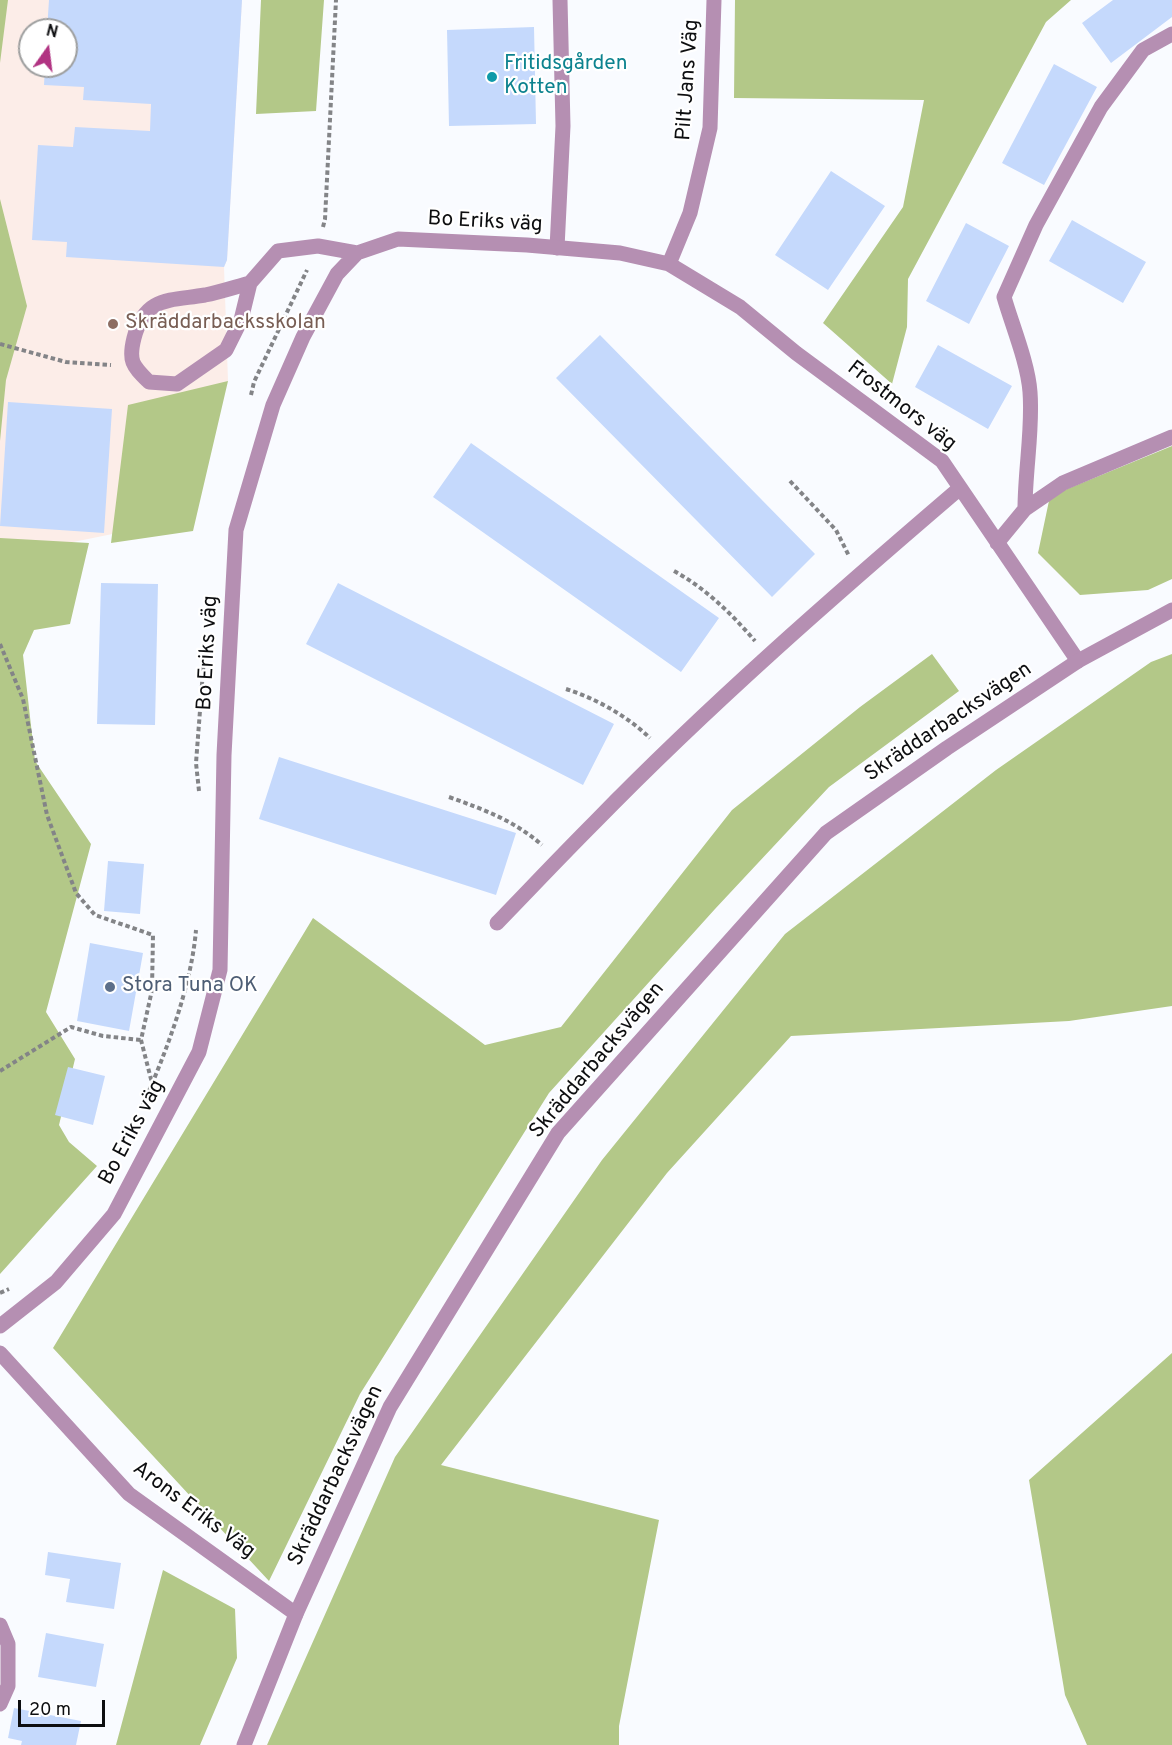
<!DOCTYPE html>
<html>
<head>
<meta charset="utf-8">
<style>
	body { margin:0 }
	#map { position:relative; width:1172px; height:1745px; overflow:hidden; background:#f9fbff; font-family:Overpass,sans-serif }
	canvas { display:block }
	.north { position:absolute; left:18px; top:18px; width:60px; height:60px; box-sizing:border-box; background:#fff; border:2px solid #9e9f9f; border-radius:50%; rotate:14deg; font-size:16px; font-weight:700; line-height:24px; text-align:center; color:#0d0e10 }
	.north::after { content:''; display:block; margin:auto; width:21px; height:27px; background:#b13382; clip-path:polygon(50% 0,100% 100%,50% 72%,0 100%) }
	.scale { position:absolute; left:18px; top:1700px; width:87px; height:27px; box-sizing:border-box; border:3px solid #0d0e10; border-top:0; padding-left:8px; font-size:18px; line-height:21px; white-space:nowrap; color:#0d0e10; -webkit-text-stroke:4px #fff; paint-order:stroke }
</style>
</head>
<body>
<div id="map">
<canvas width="1172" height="1745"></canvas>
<div class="north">N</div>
<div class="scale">20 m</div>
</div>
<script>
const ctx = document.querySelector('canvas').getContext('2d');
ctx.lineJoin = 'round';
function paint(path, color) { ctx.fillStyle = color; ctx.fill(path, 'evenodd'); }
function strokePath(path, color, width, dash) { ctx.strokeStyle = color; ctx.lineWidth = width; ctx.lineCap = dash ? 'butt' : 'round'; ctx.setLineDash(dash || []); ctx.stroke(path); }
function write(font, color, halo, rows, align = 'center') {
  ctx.font = font + ' Overpass,sans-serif'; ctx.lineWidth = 4.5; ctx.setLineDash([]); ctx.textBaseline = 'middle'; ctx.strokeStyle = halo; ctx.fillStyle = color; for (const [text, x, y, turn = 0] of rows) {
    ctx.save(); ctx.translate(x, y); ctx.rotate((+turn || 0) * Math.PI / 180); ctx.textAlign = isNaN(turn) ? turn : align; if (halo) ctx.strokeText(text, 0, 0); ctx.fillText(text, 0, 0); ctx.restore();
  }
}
paint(new Path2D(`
	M0,0H242L227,260L224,267L228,381L132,530L0,557ZM30,30H66V66H30Z`), '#fcede8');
paint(new Path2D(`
	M0,0H8L0,63Z
	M261,0H324L316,111L256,114Z
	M735,0H1071L1046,22L908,279L907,327L892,384L823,323L903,207L924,100L734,98Z
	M0,199L27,306L6,380L0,441Z
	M228,381L193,531L111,543L128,405Z
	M1172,446V579L1148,590L1080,595L1038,553L1050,496Z
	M0,538L89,543L70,624L34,630L23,655L35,761L91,844L46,1012L75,1059L59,1125L69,1142L97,1166L0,1274Z
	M932,654L959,691L829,787L715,909L549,1093L360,1394L269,1581L53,1348L313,918L485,1045L561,1027L732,810L860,707Z
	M1172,654V1006L1069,1021L791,1036L667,1173L441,1465L659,1520L619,1726V1745H267L395,1457L602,1160L785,934L996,770L1151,662Z
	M1172,1353V1745H1087L1065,1695L1029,1480Z
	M163,1570L235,1609L237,1658L200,1745H116Z`), '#b3c888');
paint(new Path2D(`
	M49,0H242L227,260L224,267L66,257L67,242L32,240L38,145L73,147L75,127L150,131L151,104L83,100L84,87L44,85L45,66H66V30H47Z
	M1113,0H1172V17L1111,63L1082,23Z
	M534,27L536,124L449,126L447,30Z
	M1054,64L1097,87L1044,185L1002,163Z
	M831,171L885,206L828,290L775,255Z
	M1072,220L1146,262L1123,303L1049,261Z
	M966,223L1009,246L969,324L926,301Z
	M600,335L815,554L772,597L556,378Z
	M938,345L1012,386L988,429L915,387Z
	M8,402L112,409L104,533L0,526Z
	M471,443L719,618L681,672L433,497Z
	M101,583L158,584L155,725L97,724Z
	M338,583L614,724L583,785L306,644Z
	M279,757L516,833L496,895L259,819Z
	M108,861L144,864L140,914L104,911Z
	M90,943L143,953L129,1031L77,1021Z
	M68,1067L105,1076L93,1125L55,1115Z
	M48,1552L121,1563L114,1609L66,1602L70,1579L45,1575Z
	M46,1633L104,1644L96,1687L38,1677Z
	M14,1708L81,1721L76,1745H21L22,1741L8,1738Z`), '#c5d9fc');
strokePath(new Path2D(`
	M323,227L325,219L336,0
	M0,344L66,362L111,365
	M251,395L254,382L307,270
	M790,481L836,530L849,556
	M674,571C705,588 731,613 755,641
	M0,644L23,699L47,815L76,893L95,915L153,935L152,990L141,1040L152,1083
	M566,689C597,699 627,716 650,738
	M199,791L196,763L204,658
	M449,797C485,810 513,820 542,845
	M0,1071L71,1027L103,1036L141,1040
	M143,1105C166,1052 191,988 196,930
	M0,1293L9,1289`), '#838487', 4, [4.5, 3]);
strokePath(new Path2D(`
	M557,248L563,126L560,0`), '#b58fb2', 15);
strokePath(new Path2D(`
	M0,1625L8,1644V1686L0,1704`), '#b58fb2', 15);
strokePath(new Path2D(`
	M669,264L690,213L710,128L714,0
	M250,283C235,287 220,292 205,295C170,301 145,296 134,338C128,362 133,366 149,382L177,384L226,350L241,320L250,283L278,251L318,246L357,253
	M1025,509C1025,470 1033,429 1030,392C1028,363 1012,325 1004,297L1036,225L1101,107L1143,50L1172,34
	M997,543L1025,509L1063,483L1172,437
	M497,923C530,889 562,855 595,822C710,704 835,595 960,488
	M0,1326L56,1282L114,1214L199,1052L220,970L224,755L236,530L273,405L303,337L337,274L357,253L398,239L527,245L620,253L669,264L740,307L796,353L942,461L1078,661
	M0,1353L129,1494L296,1614`), '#b58fb2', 15);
strokePath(new Path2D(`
	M244,1745L296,1614L390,1407L558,1133L826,833L947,748L1078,661L1172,610`), '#b58fb2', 15);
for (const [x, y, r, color] of [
	[492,77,6,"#0f9aa8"],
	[113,324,6,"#8d6e63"],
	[110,987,6,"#5c6f8a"]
]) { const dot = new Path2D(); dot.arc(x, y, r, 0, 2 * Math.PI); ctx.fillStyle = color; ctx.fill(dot); strokePath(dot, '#fff', 2); }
write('21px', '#0d838f', '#fff', [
	["Fritidsgården",504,65],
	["Kotten",504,89]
], 'left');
write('21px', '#0d0e10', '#fff', [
	["Pilt Jans Väg",689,80,-86],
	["Bo Eriks väg",485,223,3],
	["Frostmors väg",901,407,38],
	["Bo Eriks väg",209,653,-87],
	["Skräddarbacksvägen",949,723,-34],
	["Skräddarbacksvägen",598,1061,-50],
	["Bo Eriks väg",133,1133,-62],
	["Skräddarbacksvägen",337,1476,-65],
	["Arons Eriks Väg",193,1511,37]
]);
write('21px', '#785e54', '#fff', [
	["Skräddarbacksskolan",125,324]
], 'left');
write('21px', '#4e5e75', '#fff', [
	["Stora Tuna OK",122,987]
], 'left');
</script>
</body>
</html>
